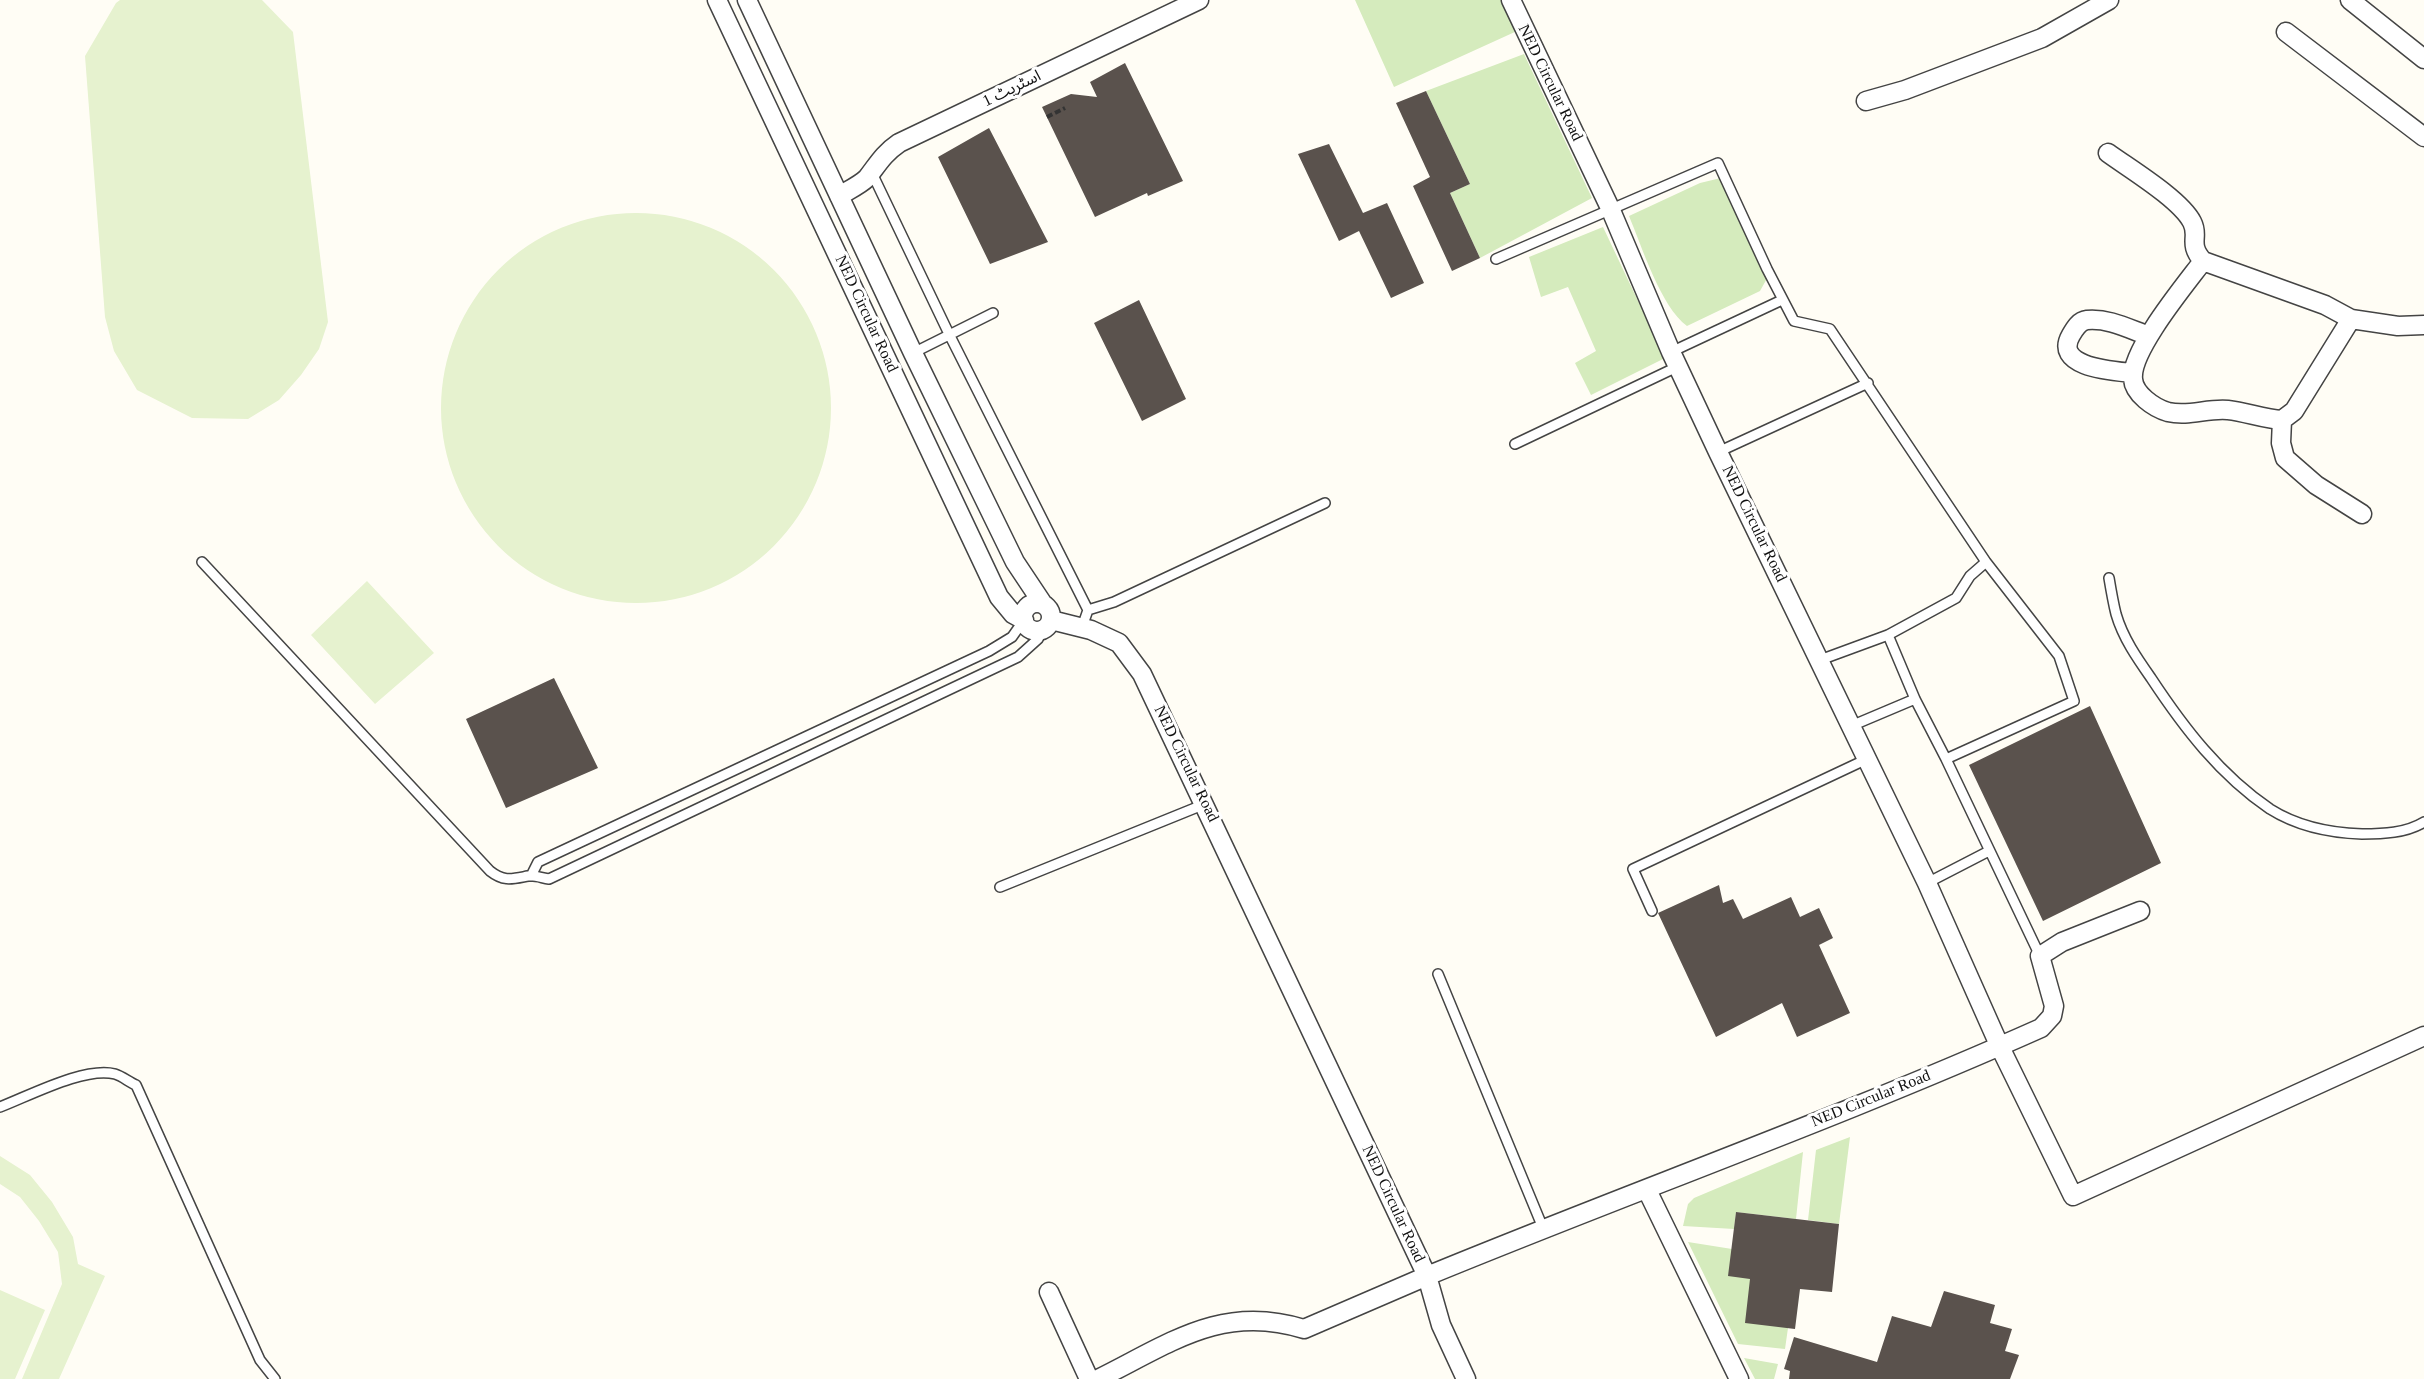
<!DOCTYPE html>
<html>
<head>
<meta charset="utf-8">
<style>
	body { margin:0 }
	canvas { display:block; background:#fffdf5 }
</style>
</head>
<body>
<canvas width="2424" height="1379"></canvas>
<script>
const ctx = document.querySelector('canvas').getContext('2d');
ctx.lineJoin = 'round';
function paint(path, color) { ctx.fillStyle = color; ctx.fill(path, 'evenodd'); }
function strokePath(path, color, width, dash) { ctx.strokeStyle = color; ctx.lineWidth = width; ctx.lineCap = dash ? 'butt' : 'round'; ctx.setLineDash(dash || []); ctx.stroke(path); }
function write(font, color, halo, rows, align = 'center') {
  ctx.font = font + ' "Times New Roman","Noto Sans Arabic",serif'; ctx.lineWidth = 6; ctx.setLineDash([]); ctx.textBaseline = 'middle'; ctx.strokeStyle = halo; ctx.fillStyle = color; for (const [text, x, y, turn = 0] of rows) {
    ctx.save(); ctx.translate(x, y); ctx.rotate((+turn || 0) * Math.PI / 180); ctx.textAlign = isNaN(turn) ? turn : align; if (halo) ctx.strokeText(text, 0, 0); ctx.fillText(text, 0, 0); ctx.restore();
  }
}
paint(new Path2D(`
	M1355,0H1502L1517,31L1394,87Z
	M1524,54L1592,198L1480,258L1450,193L1470,184L1426,91Z
	M1725,177L1770,273L1760,291L1687,326C1661,307 1642,247 1629,216L1700,183Z
	M1603,227L1665,358L1591,395L1575,363L1596,351L1568,287L1541,297L1529,257Z
	M1850,1137L1839,1224L1808,1220L1816,1150Z
	M1803,1152L1796,1219L1736,1212L1734,1229L1683,1226L1688,1204L1694,1198Z
	M1688,1242L1732,1249L1750,1279L1788,1328L1785,1349L1738,1344Z
	M1744,1358L1778,1364L1774,1379H1755Z`), '#d5ebbd');
paint(new Path2D(`
	M120,0H262L293,32L328,322L319,349L301,375L279,400L248,419L192,418L137,390L114,351L105,317L85,56L116,3Z
	M441 408a195 195 0 1 1 390 0a195 195 0 1 1-390 0Z
	M367,581L434,653L375,704L311,635Z
	M0,1156L30,1175L52,1202L73,1237L78,1264L105,1276L59,1379H22L62,1284L58,1252L39,1221L20,1197L0,1184Z
	M0,1290L45,1310L15,1379H0Z`), '#e6f2cf');
paint(new Path2D(`
	M1125,63L1183,181L1148,196L1147,193L1095,217L1042,107L1071,94L1097,97L1090,82Z
	M1426,91L1470,184L1450,193L1480,258L1452,271L1413,186L1430,177L1396,103Z
	M989,128L1048,242L990,264L938,157Z
	M1329,144L1363,213L1387,203L1424,283L1391,298L1359,231L1339,241L1298,154Z
	M1139,300L1186,399L1142,421L1094,323Z
	M554,678L598,768L506,808L466,719Z
	M2090,706L2161,863L2043,921L1969,765Z
	M1719,885L1723,903L1733,899L1743,919L1791,897L1800,917L1819,908L1833,938L1819,945L1850,1013L1797,1037L1782,1003L1716,1037L1658,913Z
	M1736,1212L1839,1224L1832,1292L1800,1289L1795,1329L1745,1323L1750,1279L1728,1276Z
	M1944,1291L1995,1305L1990,1323L2012,1329L2005,1351L2019,1355L2010,1379H1789L1790,1371L1784,1369L1794,1337L1877,1362L1892,1316L1931,1327Z`), '#5a524d');
const lane = new Path2D(`
	M871,171L949,334L1088,610
	M1496,259L1718,163L1767,269L1794,321L1830,329L1986,562L2059,656L2074,701L1946,759
	M1671,352L1782,300
	M913,353L993,313
	M1515,444L1679,366
	M1718,452L1868,383
	M202,562L490,871C504,882 512,879 528,876C535,875 542,878 549,879L1018,657L1038,639L1043,629
	M2109,578C2111,590 2113,602 2116,614C2123,638 2137,658 2151,678C2184,728 2220,775 2270,809C2297,826 2331,833 2362,834C2383,834 2406,833 2424,822
	M1082,627L1088,610L1114,602L1325,503
	M1888,635L1915,699L1946,759L2040,956
	M1820,660L1888,635L1956,598L1970,576L1986,562
	M1851,726L1915,699
	M531,876L538,862L989,651L1012,637L1024,620
	M1927,883L1989,851
	M1000,887L1205,804
	M1652,911L1633,869L1867,759
	M1438,974L1543,1228
	M0,1107C29,1096 85,1066 115,1074C122,1076 129,1082 136,1085L260,1360L275,1379`);
const street = new Path2D(`
	M717,0L999,597L1013,614L1024,620
	M747,0L913,353L1015,562L1043,604
	M1511,0L1610,208L1671,352L1718,452L1927,883L2000,1047L2073,1196L2424,1036
	M2350,0L2424,59
	M2286,32L2424,137
	M1866,101L1905,90L2042,38L2109,0
	M2108,153C2130,169 2180,199 2192,222C2200,237 2187,243 2203,261L2325,305L2351,319L2398,326L2424,325
	M839,196C847,191 860,185 867,178C878,164 883,154 899,143L1199,0
	M2203,261C2185,285 2130,351 2133,379C2134,394 2154,408 2168,412C2189,417 2207,408 2228,410C2246,412 2264,419 2282,420L2294,411L2351,319
	M2133,373C2115,371 2052,368 2071,335C2075,328 2079,321 2087,320C2109,318 2129,329 2149,336
	M2282,420L2281,443L2285,458L2316,485L2362,514
	M1023 617a14 14 0 1 1 28 0a14 14 0 1 1-28 0Z
	M1051,620L1091,630L1119,643L1142,674L1427,1276C1631,1192 1839,1118 2041,1028L2052,1016L2054,1006L2040,956L2062,942L2140,911
	M1647,1190L1739,1379
	M1049,1292L1089,1379
	M1098,1379C1169,1344 1222,1303 1304,1329L1427,1276L1441,1325L1466,1379`);
strokePath(lane, '#444', 12);
strokePath(street, '#444', 21);
strokePath(new Path2D(`
	M1047,117L1065,108`), '#333', 4, [6, 3]);
strokePath(lane, '#fff', 9);
strokePath(street, '#fff', 18);
write('16px', '#111', '#fff', [
	["NED Circular Road",1550,83,64],
	["اسٹریٹ 1",1012,89,-26],
	["NED Circular Road",866,314,65],
	["NED Circular Road",1754,524,64],
	["NED Circular Road",1186,764,64],
	["NED Circular Road",1871,1099,-22],
	["NED Circular Road",1393,1204,65]
]);
</script>
</body>
</html>
